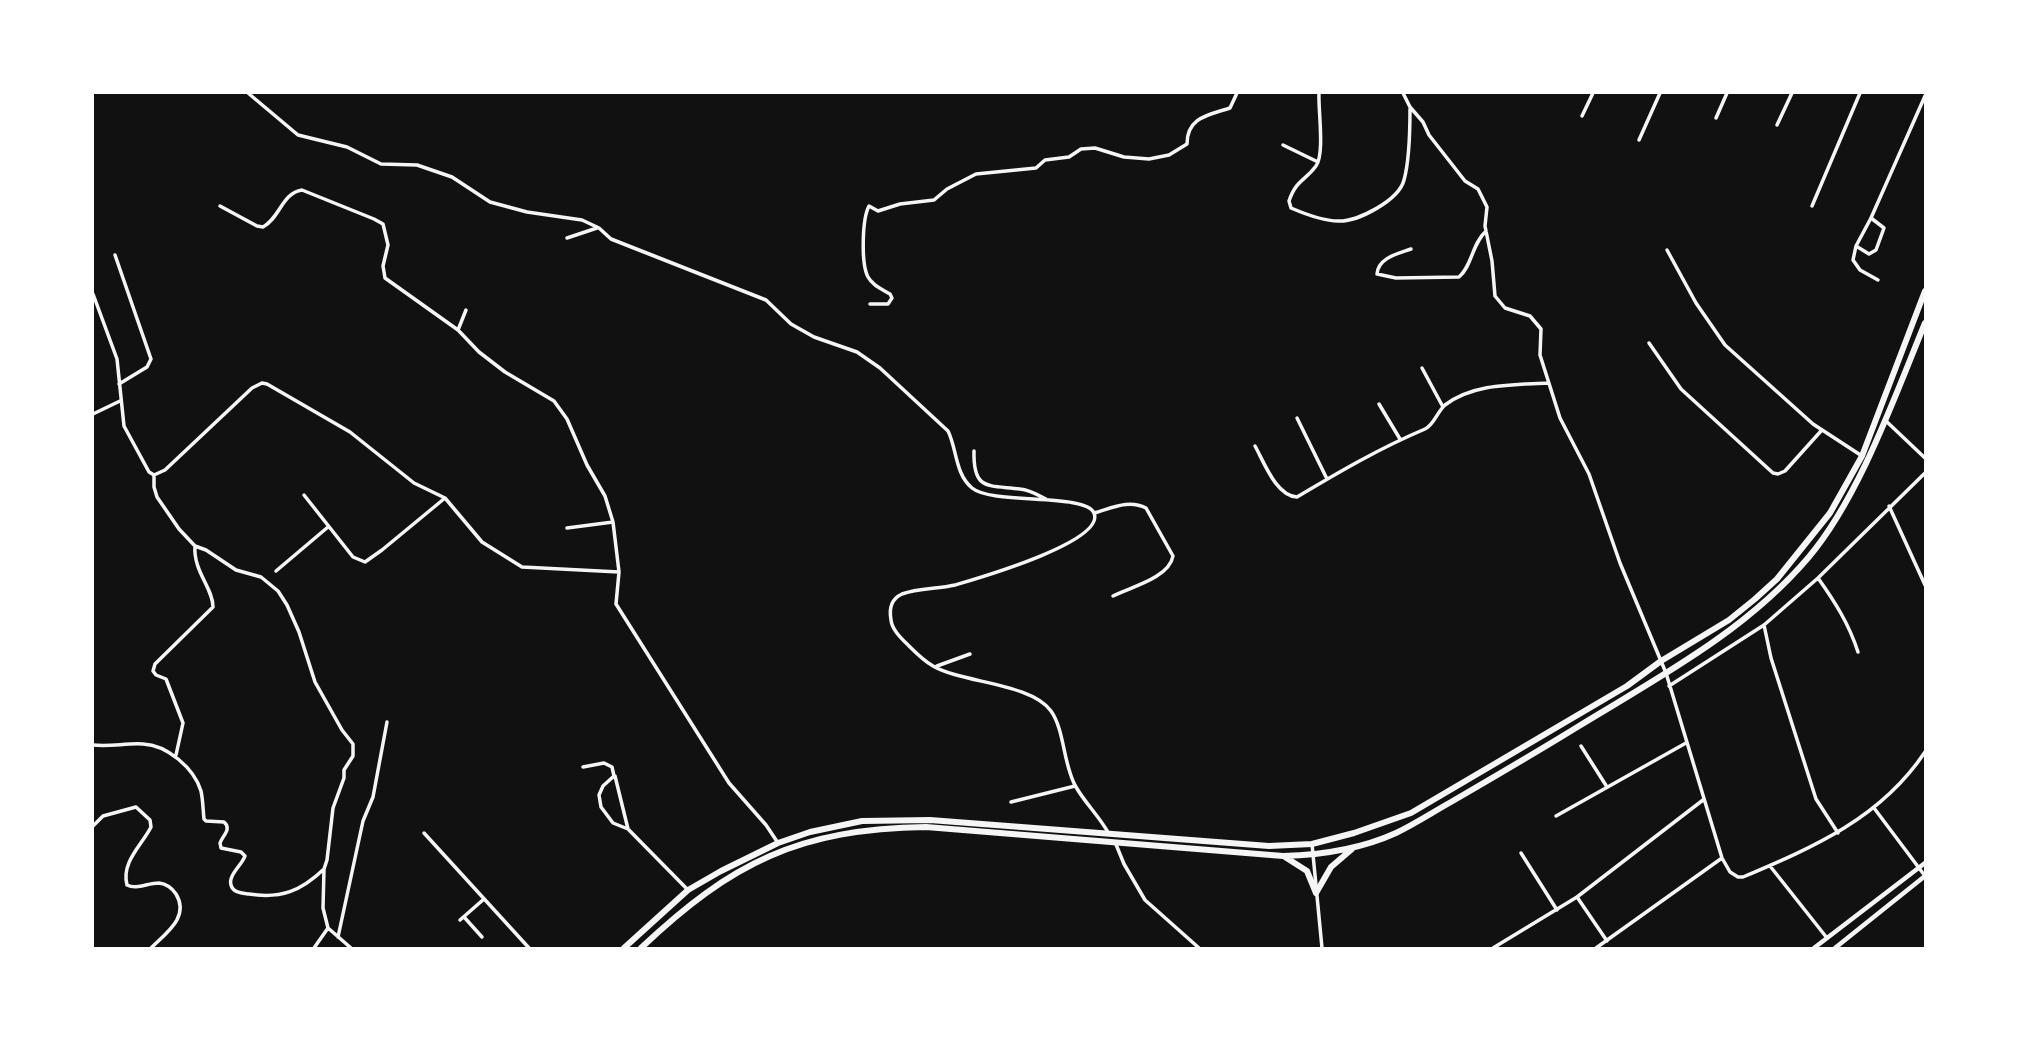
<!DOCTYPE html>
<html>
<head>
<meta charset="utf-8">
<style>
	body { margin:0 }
	#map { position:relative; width:2018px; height:1041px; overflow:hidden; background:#111; font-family:"Exo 2",sans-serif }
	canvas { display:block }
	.frame { position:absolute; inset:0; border:94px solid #fff; pointer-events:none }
</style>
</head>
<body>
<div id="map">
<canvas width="2018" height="1041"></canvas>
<div class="frame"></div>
</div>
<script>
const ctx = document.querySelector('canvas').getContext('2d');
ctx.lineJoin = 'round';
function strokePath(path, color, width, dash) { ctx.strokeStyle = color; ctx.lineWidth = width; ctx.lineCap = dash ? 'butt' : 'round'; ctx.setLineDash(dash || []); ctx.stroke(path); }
strokePath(new Path2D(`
	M248,93L298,135L347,147L381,164L417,165L452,177L490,202L527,212L582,220L599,228L611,239L766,300L791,324L814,337L857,352L880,368L948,431C957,449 955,474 972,488C992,505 1086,493 1094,513C1106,542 975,579 955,585C938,589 918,588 902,594C891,599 889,609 891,620C892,630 902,639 909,646C916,653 924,661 933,666C962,683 1031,683 1051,711C1065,731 1063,765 1076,787C1085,803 1100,817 1109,834
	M1319,93C1318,109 1325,154 1316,166C1305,181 1296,180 1289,201L1291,208C1305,214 1323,221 1338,221C1358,222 1399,200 1404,180C1409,162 1410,128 1410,109
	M1403,93L1410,107L1423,122L1429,135L1465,181L1478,189L1487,207L1485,226L1492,261L1495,296L1505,308L1530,316L1541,329L1540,355L1560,418L1589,474L1620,563L1666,673L1722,858L1730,872L1738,877H1743C1814,847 1881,818 1925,752
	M1582,116L1593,93
	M1716,118L1727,93
	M1777,125L1792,93
	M1639,140L1660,93
	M1283,145L1318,162
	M220,206L257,226L263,227C280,218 282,193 302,190L374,219L383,224L388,245L383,266L385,278L458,330L479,352L505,372L554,401L567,419L587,465L605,496L613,522L619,572L616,604L729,783L766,825L778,843
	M1812,206L1860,93
	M1871,218L1856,246L1853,260L1860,270L1878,280
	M567,238L597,228
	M1856,246L1869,254L1876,250L1884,228L1871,218L1925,96
	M1411,249C1397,254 1378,258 1377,274L1396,278L1459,277C1472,266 1472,244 1486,231
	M1667,250L1696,303L1725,345L1813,424L1862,456
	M115,255L151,359L147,367L119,384
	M93,294L117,359L124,426L149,472L154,475L165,470L252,388L262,383L267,384L350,432L414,483L445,498L482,542L522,567L619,572
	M870,304H888L892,298L890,294C882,289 873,286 868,277C861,264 862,219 869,206L878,211L900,204L934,200L947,189L976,174L1036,168L1045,160L1069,157L1081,149L1095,148L1124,157L1149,159L1169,155L1187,144C1187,117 1209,115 1230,108L1237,93
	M458,330L466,310
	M1649,343L1681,389L1773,473L1778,474L1785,471L1821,431
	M1422,368L1443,407
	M1379,404L1400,439
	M93,414L120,401
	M1297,418L1327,479
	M1886,421L1925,458
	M1255,446C1264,462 1276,496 1297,497C1339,472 1380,448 1425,429C1434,425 1437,412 1445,405C1474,383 1514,385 1548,383
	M974,451C973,491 988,485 1020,489C1030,490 1038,495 1046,499
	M154,475V487L157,497L179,529L195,546L206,550L236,570L261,577L278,591L287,605L299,632L315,682L342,730L353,744V756L344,770V778L333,808L327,860L324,869
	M304,495L353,557L365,562L382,550L445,498
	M1889,506L1925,585
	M1094,513C1112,508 1129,499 1146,508L1173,556C1169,578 1131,587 1113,596
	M567,528L613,522
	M276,571L328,527
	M1818,578C1835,602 1849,624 1858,652
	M1764,625L1771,658L1816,799L1838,833
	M937,666L970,654
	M1669,686L1764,625L1818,578L1925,473
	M93,745C110,747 126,743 143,744C167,745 194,768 201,791C203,800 203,810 204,819L206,821L224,822C232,829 223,835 220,843L221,848L241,852L245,856C242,865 228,875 231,885C233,893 242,893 249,894C281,899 301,891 324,869L323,908L328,928L351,948
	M1581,746L1607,787
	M176,755L183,723L166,679L156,675L153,671L155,664L213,607C213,588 193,571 195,546
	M583,767L604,763L612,767L614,776L603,786L599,795L601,807L613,823L628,829L688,890
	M615,776L628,829
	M1011,802L1075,786
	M1874,808L1925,876
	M1556,816L1686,743
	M93,826L103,816L136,807L150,820L151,827C142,845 121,862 127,885C137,890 147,883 159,883C167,884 172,888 176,894C190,917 166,933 151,948
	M424,833L529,948
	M1115,842L1124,864L1145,900L1199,948
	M1312,844L1322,948
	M1521,853L1557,910
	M1770,866L1827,938
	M1577,897L1607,941
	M464,917L482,937
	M460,920L484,899
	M338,937L363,821L373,797L387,722
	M314,948L328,928
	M1493,948L1577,897L1703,800
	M1596,948L1722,858`), '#f5f5f5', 3.5);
strokePath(new Path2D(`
	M1814,948L1925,863
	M1835,948L1925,876`), '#f5f5f5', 4.5);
strokePath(new Path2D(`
	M1285,857L1307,871L1316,893
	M1316,893L1331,867L1352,849
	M624,948L688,890L721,871L778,843L810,832L862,821L930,820L1269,846L1312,844L1354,833L1411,813L1627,686L1661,661L1729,620L1755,599L1777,579L1830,513L1862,456L1925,291
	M641,948C732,862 799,829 926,827L1283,856C1322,855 1361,849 1396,833C1415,824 1433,812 1451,802C1494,777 1537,752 1579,726C1659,677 1746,631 1808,558C1859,498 1895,396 1925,323`), '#f5f5f5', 6);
</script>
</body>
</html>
